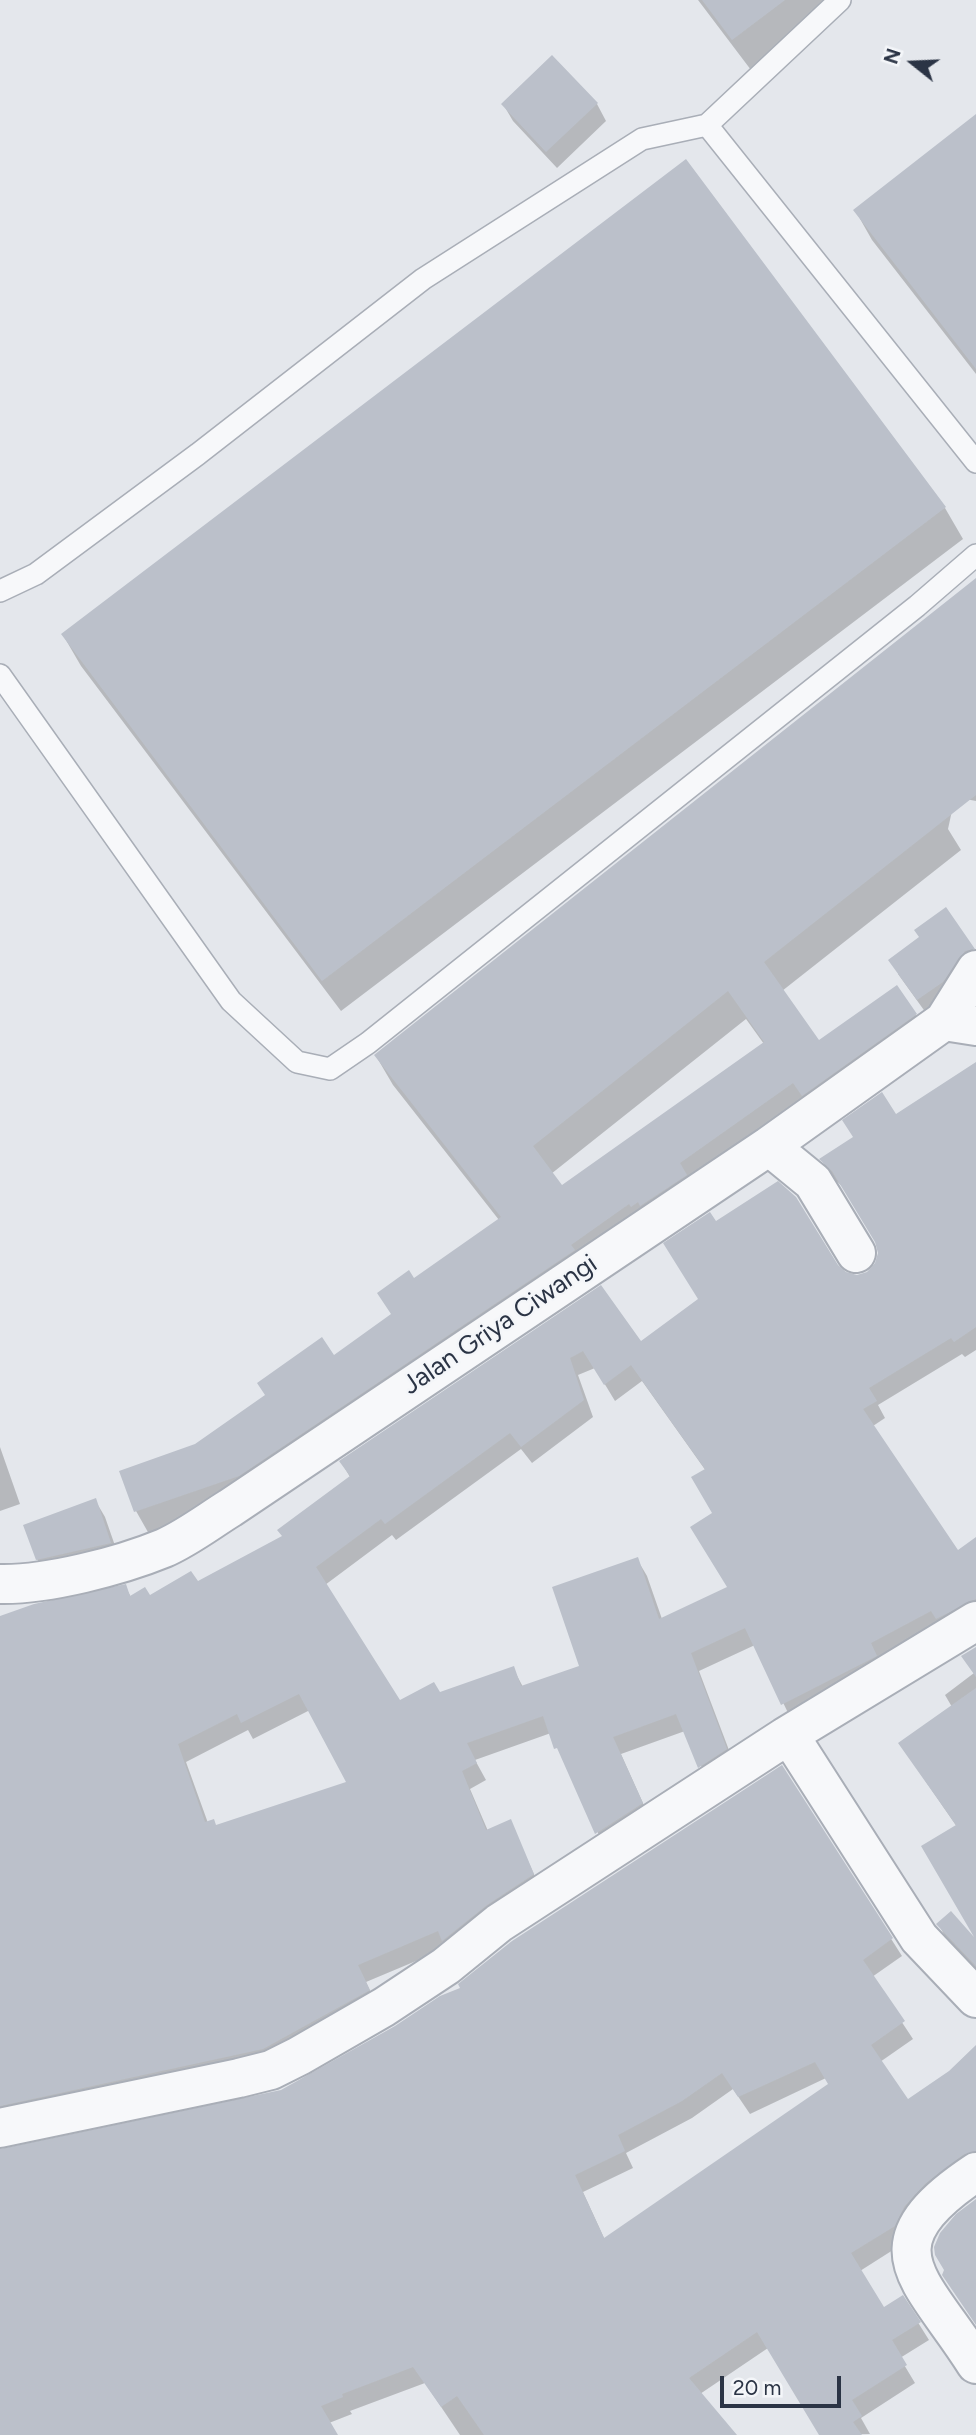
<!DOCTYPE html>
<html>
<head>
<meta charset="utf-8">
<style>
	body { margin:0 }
	#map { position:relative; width:976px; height:2435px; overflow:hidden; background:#e4e7ec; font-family:Figtree,sans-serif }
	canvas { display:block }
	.north { position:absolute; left:878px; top:28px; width:70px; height:70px; -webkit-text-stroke:5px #f4f6f9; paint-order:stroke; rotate:288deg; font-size:19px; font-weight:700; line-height:28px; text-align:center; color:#2b3445 }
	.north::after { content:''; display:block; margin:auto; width:24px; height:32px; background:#2b3445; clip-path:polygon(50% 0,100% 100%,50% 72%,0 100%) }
	.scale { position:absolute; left:720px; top:2376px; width:121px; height:32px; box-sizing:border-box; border:4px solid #2b3445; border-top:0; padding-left:9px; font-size:21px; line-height:24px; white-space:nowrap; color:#2b3445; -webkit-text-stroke:5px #f4f6f9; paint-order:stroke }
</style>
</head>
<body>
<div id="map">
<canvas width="976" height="2435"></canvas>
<div class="north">N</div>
<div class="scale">20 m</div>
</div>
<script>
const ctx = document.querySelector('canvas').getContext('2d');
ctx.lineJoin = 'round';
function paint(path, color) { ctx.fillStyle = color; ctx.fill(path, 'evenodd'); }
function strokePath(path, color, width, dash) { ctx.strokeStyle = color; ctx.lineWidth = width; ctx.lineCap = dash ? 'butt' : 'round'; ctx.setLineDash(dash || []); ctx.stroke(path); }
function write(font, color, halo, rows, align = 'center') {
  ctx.font = font + ' Figtree,sans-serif'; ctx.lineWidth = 5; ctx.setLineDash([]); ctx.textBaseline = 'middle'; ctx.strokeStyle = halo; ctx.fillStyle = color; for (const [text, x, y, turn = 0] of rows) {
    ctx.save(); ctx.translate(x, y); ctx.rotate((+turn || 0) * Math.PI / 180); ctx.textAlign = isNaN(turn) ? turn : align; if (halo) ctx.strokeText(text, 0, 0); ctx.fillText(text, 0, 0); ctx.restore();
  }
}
paint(new Path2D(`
	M698,0H843L751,70Z
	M503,104H597L606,121L557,168L513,121Z
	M976,116V374L872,240L855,210Z
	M945,508L963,539L341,1011L81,666L63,635Z
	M976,581V801L955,797L948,829L961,850L782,991L819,1043L915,1014L932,1044L153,1541L136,1511L392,1315L414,1280L499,1220L393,1085L376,1056ZM746,1019L764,1044L562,1188L551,1174Z
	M946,910L976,954L926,1013L898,974L921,938Z
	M976,1072V1350L965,1357L962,1354L878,1405L885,1418L873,1426L958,1552L976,1539V1619L792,1721L755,1645L699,1671L735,1766L709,1783L685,1731L621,1754L651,1821L606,1850L551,1733L475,1760L486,1780L470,1789L488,1831L510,1821L542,1892L447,1948L366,1982L378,2008L273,2066L0,2126V1618L125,1586L131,1597H149L197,1584L283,1537L350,1477L341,1462L600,1288L641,1343L700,1300L715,1223L836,1266L845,1274L857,1277L868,1274L877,1264L880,1253L877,1243L844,1188L831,1176L821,1159ZM595,1368L615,1401L642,1381L706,1471L729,1588L662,1619L647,1576L637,1559L581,1667L523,1687L513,1668L440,1694L400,1702L325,1585L392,1535L396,1540L521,1449L532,1463L593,1417L578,1375ZM310,1710L349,1783L217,1827L208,1823L186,1762L248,1730L253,1739Z
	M0,1447L20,1504L0,1511Z
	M95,1500L105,1517L120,1560L47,1576L37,1559Z
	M976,1649V1919L957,1827L900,1744L952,1707L945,1695L974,1673Z
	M782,1767L902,1956L872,1977L913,2039L880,2062L907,2101L950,2072L976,2048V2172L904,2243L860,2271L883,2309L902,2297L929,2340L900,2358L915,2383L861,2418L870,2434L821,2435L768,2348L700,2394L733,2435H460L425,2383L350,2411L352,2414L329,2423L336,2435H0V2151L281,2091L462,1989ZM826,2078L830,2084L605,2240L583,2192L633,2168L626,2153L692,2118L733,2089L750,2114Z
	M939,1925L976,1941V1971L948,1942Z`), '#0003');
paint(new Path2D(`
	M702,0H785L732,40Z
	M552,55L598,103L546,152L501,104Z
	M976,114V369L853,210Z
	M686,159L946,507L322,981L61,634Z
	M976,578V795L764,962L819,1040L897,985L917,1014L802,1096L793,1083L680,1163L687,1175L640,1206L638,1202L631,1207L629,1204L571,1245L575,1250L239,1476L134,1512L119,1471L195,1444L265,1395L257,1383L322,1337L334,1355L391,1314L377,1293L409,1270L414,1278L501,1217L374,1055ZM728,991L764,1042L562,1185L533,1146Z
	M946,907L975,949L965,951L943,982L917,1000L888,960L919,937L914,930Z
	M976,1062V1327L954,1342L951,1338L869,1388L877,1401L863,1409L958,1550L976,1537V1599L936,1619L931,1611L871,1643L877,1656L781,1705L745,1628L691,1653L727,1749L698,1768L676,1714L613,1737L643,1803L595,1834L557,1748L554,1749L543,1716L467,1743L477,1763L462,1771L486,1830L511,1819L534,1874L487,1905L442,1941L438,1931L358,1965L370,1990L263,2049L0,2106V1616L34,1604L126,1584L130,1596L145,1587L150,1595L191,1571L198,1581L282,1536L277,1530L350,1476L339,1461L601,1285L641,1341L698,1299L663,1243L710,1212L716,1221L778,1181L796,1197L838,1265L846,1272L857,1275L867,1272L875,1263L878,1253L875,1242L832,1171L819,1159L853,1137L842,1120L882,1092L896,1114ZM583,1351L604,1385L631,1365L705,1469L691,1477L712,1513L690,1527L727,1587L659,1619L638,1557L552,1587L579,1666L521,1686L514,1666L440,1692L434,1682L400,1700L316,1567L381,1519L385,1524L510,1433L521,1447L584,1400L570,1358ZM299,1694L346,1782L216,1825L214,1819L205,1822L178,1744L237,1714L241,1723Z
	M96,1498L111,1543L36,1560L23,1525Z
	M976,1647V1677L961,1656Z
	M976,1688V1966L936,1924L951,1911L974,1937L921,1846L956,1825L898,1743Z
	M782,1765L893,1938L863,1960L905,2021L871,2045L908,2099L949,2071L976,2045V2151L963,2155L925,2184L904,2207L895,2226L851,2253L884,2307L903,2295L921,2322L892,2340L907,2365L852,2400L862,2416L853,2422L862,2435H819L757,2332L689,2378L737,2435H484L457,2396L441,2407L413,2367L342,2394L343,2397L321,2406L338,2435H0V2149L281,2090L395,2026L440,1996L460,1988L458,1984L512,1941ZM815,2062L828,2084L604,2238L575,2175L625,2151L618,2135L682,2101L722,2073L738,2097Z
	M976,2199V2325L942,2275L944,2270L935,2255L934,2247L940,2233L956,2214Z`), '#bbc0ca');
const lane = new Path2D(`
	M707,125L976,462
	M0,591L36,574L198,454L423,279L642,139L707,125L840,0
	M0,675L231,1001L297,1062L330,1069L368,1043L917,606L976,555`);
const street = new Path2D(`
	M944,1021L976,970
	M769,1146L813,1182L856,1253
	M0,1584C47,1585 120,1566 164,1548C187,1538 209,1521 230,1508L769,1146L944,1021L976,1026
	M785,1737L976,1621
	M0,2128L239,2078L271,2070L299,2056L384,2007L446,1966L499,1923L785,1737L798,1749L919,1938L976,1998
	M976,2172C863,2247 922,2278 976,2364`);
strokePath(lane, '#a9aeb7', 24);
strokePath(street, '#a9aeb7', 42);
strokePath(lane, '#f7f8fa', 21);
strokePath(street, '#f7f8fa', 38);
write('26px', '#2b3445', '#f4f6f9', [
	["Jalan Griya Ciwangi",500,1325,-34]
]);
</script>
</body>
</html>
